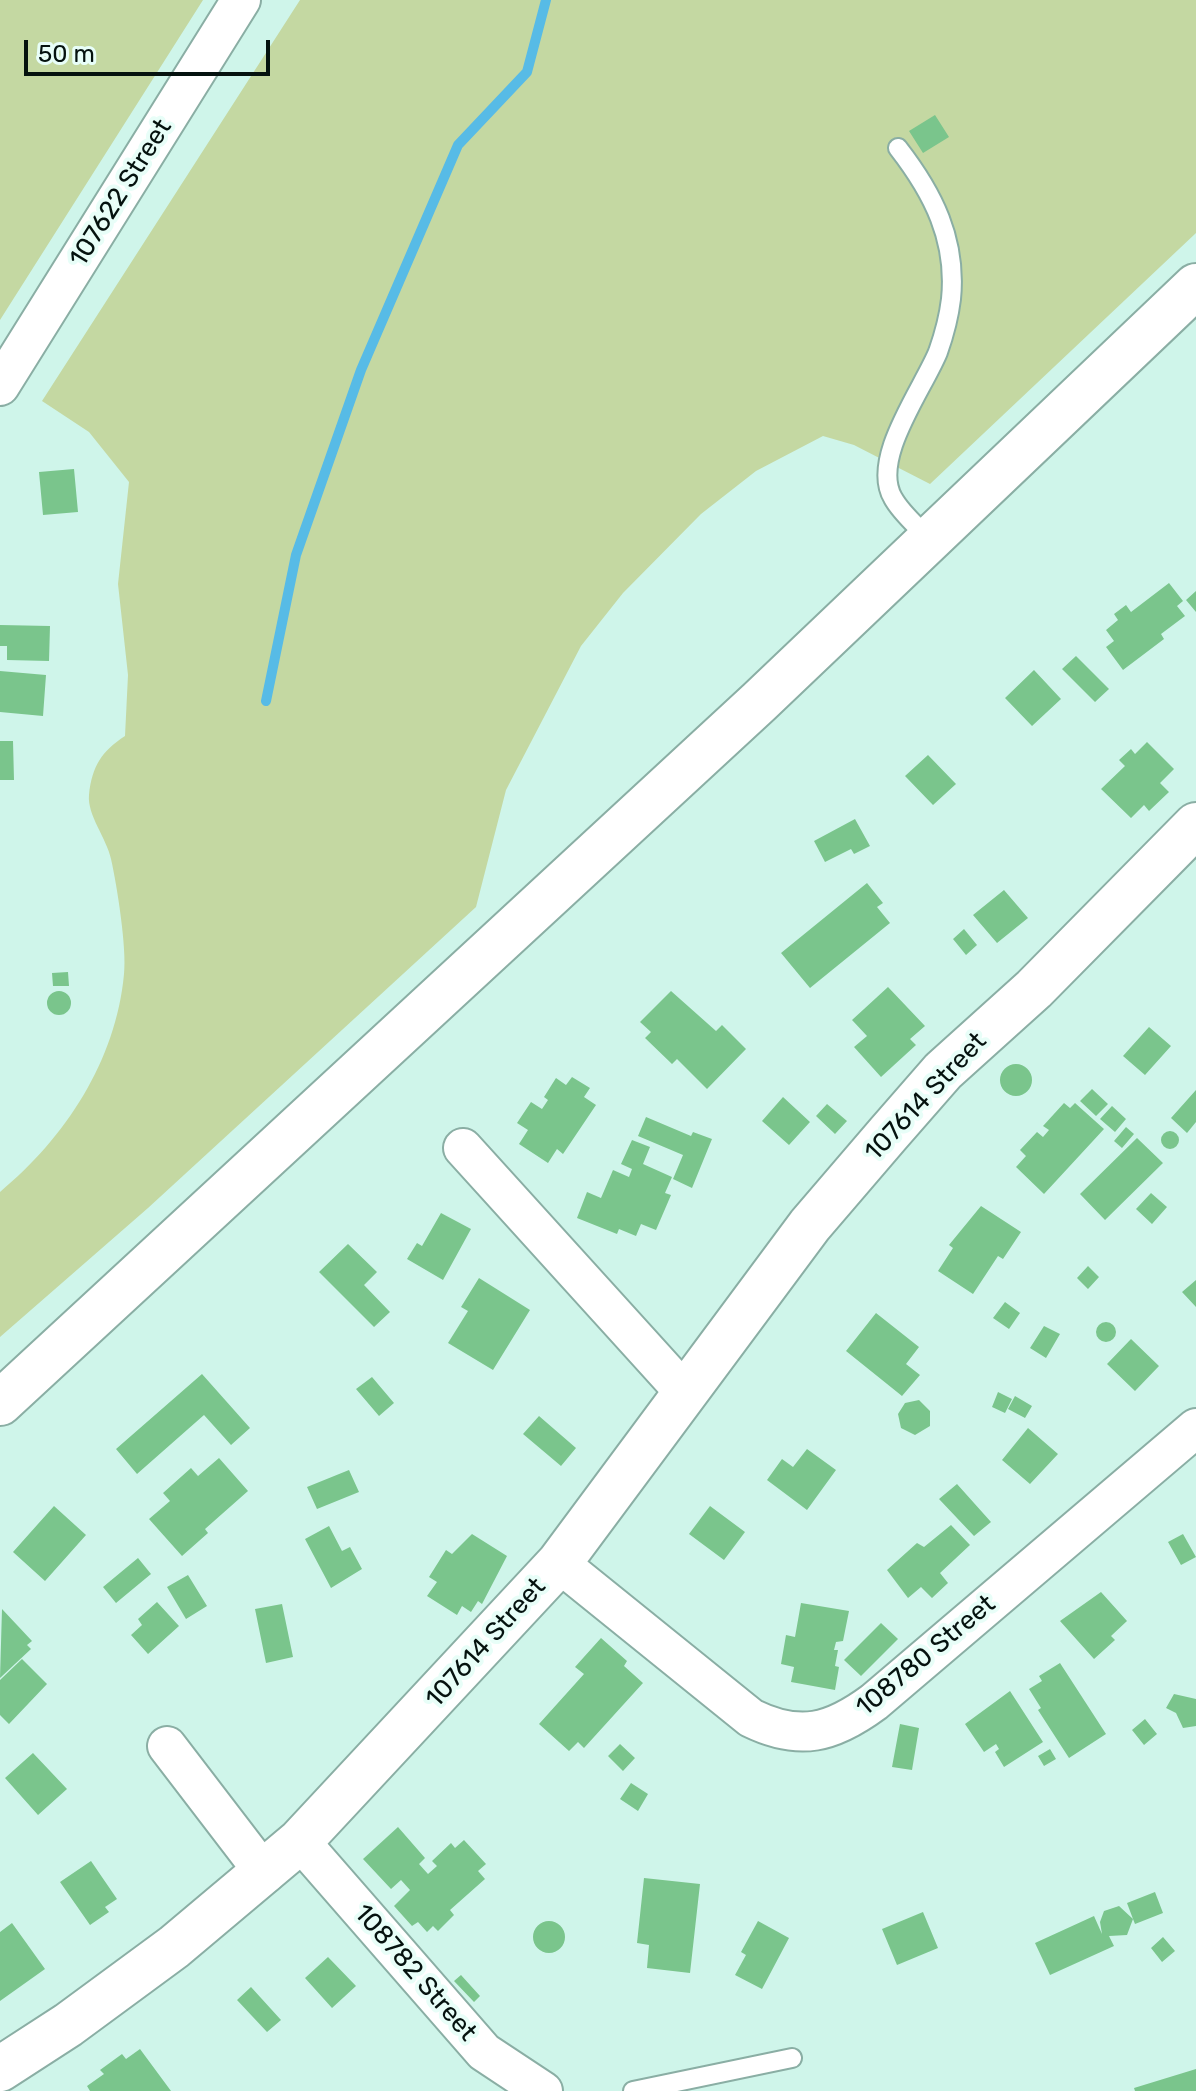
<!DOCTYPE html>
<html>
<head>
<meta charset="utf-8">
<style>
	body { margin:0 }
	#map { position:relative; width:1196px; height:2091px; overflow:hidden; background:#cff5ea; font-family:Rubik,sans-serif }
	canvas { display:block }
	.scale { position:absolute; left:24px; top:40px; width:246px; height:36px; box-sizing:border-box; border:4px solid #05120f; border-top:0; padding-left:10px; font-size:24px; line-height:28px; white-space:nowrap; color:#05120f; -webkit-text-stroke:6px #e8fef8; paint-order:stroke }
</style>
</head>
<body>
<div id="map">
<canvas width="1196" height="2091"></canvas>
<div class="scale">50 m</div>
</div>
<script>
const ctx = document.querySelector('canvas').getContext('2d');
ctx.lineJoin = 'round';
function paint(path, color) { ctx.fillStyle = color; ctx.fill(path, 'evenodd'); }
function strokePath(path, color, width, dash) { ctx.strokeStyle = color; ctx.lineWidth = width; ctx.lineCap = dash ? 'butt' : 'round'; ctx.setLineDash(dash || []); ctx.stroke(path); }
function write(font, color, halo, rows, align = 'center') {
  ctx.font = font + ' Rubik,sans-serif'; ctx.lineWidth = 8; ctx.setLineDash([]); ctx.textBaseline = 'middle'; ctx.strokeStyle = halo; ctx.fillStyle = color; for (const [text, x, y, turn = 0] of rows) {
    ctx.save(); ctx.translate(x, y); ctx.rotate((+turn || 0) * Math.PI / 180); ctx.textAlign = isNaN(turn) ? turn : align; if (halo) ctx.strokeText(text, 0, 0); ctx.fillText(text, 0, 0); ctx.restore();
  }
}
paint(new Path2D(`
	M0,0H203L0,320Z
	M300,0H1196V233L930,484L854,445L823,436L756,471L701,514L623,593L581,646L506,790L476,907L148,1208L0,1337V1192C65,1138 116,1061 124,974C127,949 117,885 111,859C107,839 87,815 89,795C92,766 102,751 125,736L128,675L118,584L129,482L89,432L42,401Z`), '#c4d8a2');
strokePath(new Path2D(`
	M266,701L296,555L361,370L458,145L527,72L546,0`), '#57bbe6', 10);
paint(new Path2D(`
	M935,115L949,137L923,153L909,131Z
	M74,469L78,512L43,515L39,472Z
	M1169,583L1183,601L1177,606L1185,616L1161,634L1164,639L1123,670L1106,647L1114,641L1106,630L1118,620L1114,614L1126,605L1131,612Z
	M1196,591V612L1186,600Z
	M0,625L50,626L49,661L7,660V646H0Z
	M1076,656L1109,689L1095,702L1062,669Z
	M1034,670L1061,699L1032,726L1005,698Z
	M0,671L46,675L43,716L0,712Z
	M0,741H13L14,780H0Z
	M1147,742L1174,769L1160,783L1169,792L1149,811L1144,805L1131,818L1101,789L1125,766L1119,760L1131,749L1135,754Z
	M928,755L956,784L933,805L905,776Z
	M855,819L870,846L854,854L851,849L825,862L814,841Z
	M867,883L883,903L877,907L890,923L810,988L781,953Z
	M1004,890L1028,918L997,943L973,915Z
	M964,929L977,945L966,955L953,939Z
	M68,972L69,986H53L52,973Z
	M888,987L925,1026L910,1039L916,1045L881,1077L854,1047L867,1036L852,1020Z
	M47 1003a12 12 0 1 1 24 0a12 12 0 1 1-24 0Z
	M671,991L716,1031L722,1025L746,1049L707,1089L677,1059L672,1064L645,1038L651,1032L640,1022Z
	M1149,1027L1171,1046L1145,1075L1123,1056Z
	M1000 1080a16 16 0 1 1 32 0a16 16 0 1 1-32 0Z
	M572,1077L590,1088L584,1097L596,1105L563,1154L557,1149L548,1163L519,1144L528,1130L517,1123L531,1102L542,1109L548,1100L544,1097L556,1078L566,1085Z
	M1092,1089L1108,1104L1096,1116L1080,1101Z
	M1196,1090V1122L1187,1133L1171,1118Z
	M783,1097L810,1122L789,1145L762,1121Z
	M1064,1103L1070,1108L1075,1103L1104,1129L1044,1194L1016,1167L1026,1156L1020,1150L1037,1132L1043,1137L1049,1130L1043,1126Z
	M827,1104L847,1121L835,1134L816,1116Z
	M1112,1106L1126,1119L1115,1132L1100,1119Z
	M646,1117L691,1136L693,1132L712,1139L692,1188L673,1179L683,1155L638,1136Z
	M1126,1127L1134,1134L1122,1148L1114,1141Z
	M1161 1140a9 9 0 1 1 18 0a9 9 0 1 1-18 0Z
	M1137,1138L1163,1163L1105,1220L1080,1194Z
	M632,1140L650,1147L643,1164L672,1177L665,1193L671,1195L656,1230L641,1224L636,1236L619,1229L617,1234L577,1218L587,1192L601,1198L613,1170L629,1177L632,1169L621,1164Z
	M1151,1193L1167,1207L1152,1224L1136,1209Z
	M981,1206L1021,1232L1003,1259L998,1256L973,1294L938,1271L953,1248L949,1245Z
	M441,1213L471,1229L443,1280L407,1259L417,1243L422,1246Z
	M348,1244L377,1272L364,1285L390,1312L374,1327L319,1272Z
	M1088,1266L1099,1277L1088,1289L1077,1278Z
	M479,1278L530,1310L493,1370L448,1343L468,1311L461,1307Z
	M1196,1280V1307L1182,1292Z
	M1005,1302L1020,1313L1009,1329L993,1318Z
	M876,1313L919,1347L906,1364L920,1375L902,1396L846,1351Z
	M1096 1332a10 10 0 1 1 20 0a10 10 0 1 1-20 0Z
	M1044,1326L1060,1334L1046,1358L1030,1348Z
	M1131,1339L1159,1366L1135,1391L1107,1364Z
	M202,1374L250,1428L231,1445L204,1415L137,1474L116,1449Z
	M372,1377L394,1403L379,1416L356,1389Z
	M998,1392L1012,1399L1005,1413L992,1407Z
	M1015,1396L1032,1406L1025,1418L1008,1409Z
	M919,1400L930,1411V1426L915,1435L901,1428L898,1414L905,1403Z
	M539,1416L576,1448L561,1466L523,1434Z
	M1028,1428L1058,1454L1030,1484L1002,1460Z
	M807,1449L836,1470L807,1510L767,1480L782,1459L793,1467Z
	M219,1458L248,1491L205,1529L208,1533L182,1556L149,1519L170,1501L163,1493L191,1468L198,1476Z
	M349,1470L359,1492L317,1509L307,1487Z
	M957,1484L991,1522L974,1536L939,1499Z
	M54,1506L86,1535L45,1581L13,1552Z
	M710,1506L745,1532L724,1560L689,1534Z
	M951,1525L970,1545L940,1573L948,1583L932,1598L921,1587L908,1598L887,1570L917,1543L924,1547Z
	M329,1526L342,1551L350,1547L362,1569L331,1588L305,1539Z
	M472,1534L507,1556L482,1604L478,1601L471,1612L462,1606L457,1615L427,1596L437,1582L429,1577L446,1550L452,1554Z
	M1183,1534L1196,1557L1181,1565L1168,1542Z
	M138,1558L151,1574L116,1603L103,1587Z
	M188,1575L207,1606L186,1619L167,1587Z
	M1101,1592L1127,1621L1111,1636L1115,1640L1094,1659L1060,1621Z
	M157,1602L179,1626L148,1654L131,1635L142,1625L138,1619Z
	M801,1603L849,1611L843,1641L836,1642L834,1650H838L835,1666L839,1667L835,1690L791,1682L794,1667L781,1664L786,1635L795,1637Z
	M282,1604L293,1657L266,1663L255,1609Z
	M2,1609L32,1641L27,1645L31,1649L0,1678Z
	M881,1623L898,1639L861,1676L844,1660Z
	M601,1638L627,1661L624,1666L643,1683L584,1748L578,1742L569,1751L539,1724L584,1674L575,1667Z
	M22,1659L47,1684L9,1724L0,1715V1680Z
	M1060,1663L1106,1734L1069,1758L1038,1710L1041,1708L1029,1689L1042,1681L1039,1676Z
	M1010,1691L1043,1742L1004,1767L995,1752L999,1749L996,1744L984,1752L965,1724Z
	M1174,1694L1196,1699V1726L1183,1728L1176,1713L1166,1708Z
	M1145,1719L1157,1734L1144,1745L1132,1730Z
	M900,1724L919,1728L912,1770L892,1767Z
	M620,1744L635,1758L623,1771L608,1756Z
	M1050,1749L1056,1759L1044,1766L1038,1756Z
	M33,1753L67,1789L38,1815L5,1778Z
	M631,1783L648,1794L638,1811L620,1799Z
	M398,1827L425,1858L419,1864L428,1874L437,1866L432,1861L451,1843L455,1848L464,1840L486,1864L478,1871L485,1879L450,1910L454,1915L438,1931L433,1926L427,1932L418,1922L412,1926L394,1906L410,1890L401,1880L391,1889L363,1859Z
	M91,1861L117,1899L105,1907L109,1912L90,1925L60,1882Z
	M644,1878L700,1884L690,1973L647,1968L649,1945L637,1943Z
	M1155,1892L1163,1913L1135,1924L1133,1919L1127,1935L1109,1936L1114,1946L1050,1975L1035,1943L1094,1916L1102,1934L1100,1922L1104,1911L1119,1906L1133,1919L1127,1903Z
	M923,1912L938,1948L897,1965L882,1929Z
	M758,1921L789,1938L762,1989L735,1975L746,1955L741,1952Z
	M533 1937a16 16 0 1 1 32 0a16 16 0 1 1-32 0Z
	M12,1923L45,1969L0,2001V1932Z
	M1163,1937L1175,1951L1162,1962L1151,1948Z
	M328,1957L356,1986L332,2008L305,1978Z
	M461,1975L480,1996L474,2002L454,1981Z
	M251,1987L281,2020L267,2032L237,2000Z
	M140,2049L171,2091H90L87,2086L104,2074L100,2070L122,2054L126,2059Z
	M1196,2069V2091H1135L1134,2088Z`), '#7ac58c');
const lane = new Path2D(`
	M898,148C933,193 957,240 951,299C949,316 944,335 938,352C923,389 870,459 893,498C901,513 918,527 929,539
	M633,2091L792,2058`);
const street = new Path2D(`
	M0,386L241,0
	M463,1148L686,1394
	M559,1563L751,1718C800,1742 832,1733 874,1702L1196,1428
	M167,1746L265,1874
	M300,1841L484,2052L543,2091`);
const secondary = new Path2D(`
	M0,1403L759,702L1196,286
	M0,2069L68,2025L174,1947L300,1841L559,1563L810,1225L888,1134L943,1071L1034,989L1196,825`);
strokePath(lane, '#8aaea4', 22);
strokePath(street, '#8aaea4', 42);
strokePath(secondary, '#8aaea4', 48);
strokePath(lane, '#fff', 18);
strokePath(street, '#fff', 38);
strokePath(secondary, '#fff', 44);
write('26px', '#05120f', '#e8fef8', [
	["107622 Street",121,193,-58],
	["107614 Street",926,1097,-47],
	["107614 Street",486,1643,-48],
	["108780 Street",926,1656,-40],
	["108782 Street",415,1973,49]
]);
</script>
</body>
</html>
